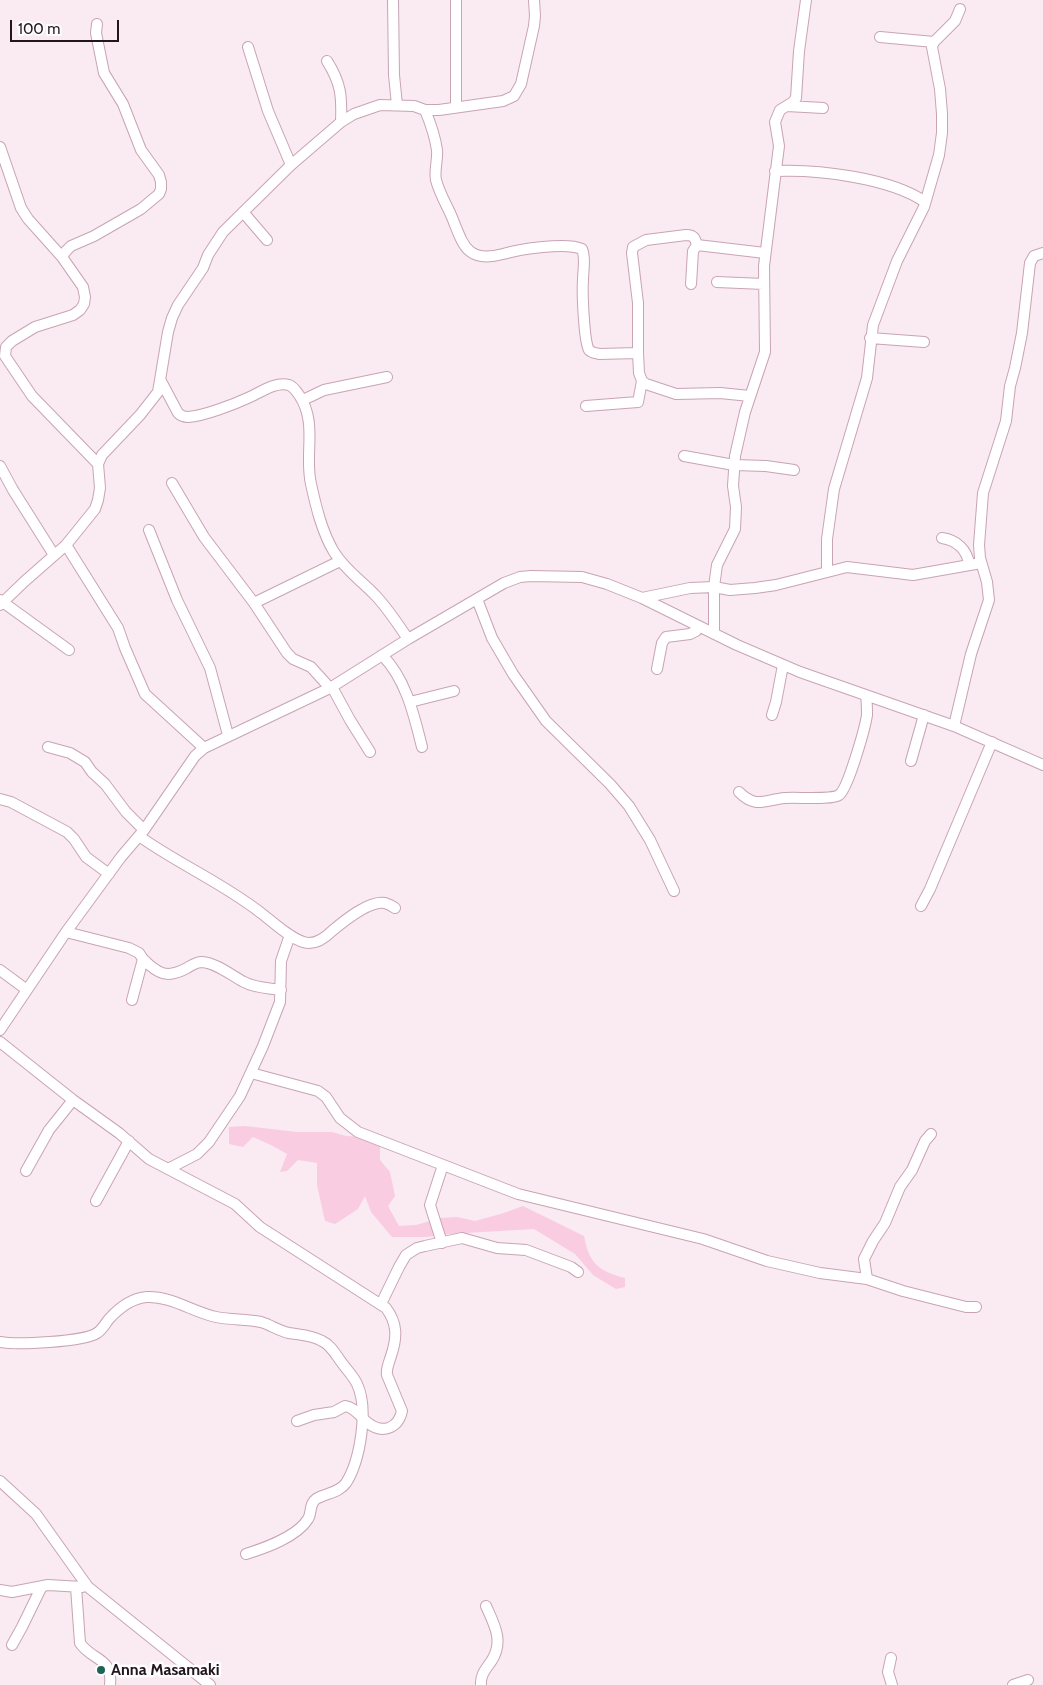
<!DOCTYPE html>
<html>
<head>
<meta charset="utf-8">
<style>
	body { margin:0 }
	#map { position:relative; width:1043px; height:1685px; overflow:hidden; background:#faeaf1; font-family:Cabin,sans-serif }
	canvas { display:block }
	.scale { position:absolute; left:10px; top:20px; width:109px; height:22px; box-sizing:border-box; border:2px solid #22151b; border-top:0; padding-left:6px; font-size:15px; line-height:18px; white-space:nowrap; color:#22151b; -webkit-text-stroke:4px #fdfdfd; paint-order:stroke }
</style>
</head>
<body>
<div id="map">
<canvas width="1043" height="1685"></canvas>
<div class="scale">100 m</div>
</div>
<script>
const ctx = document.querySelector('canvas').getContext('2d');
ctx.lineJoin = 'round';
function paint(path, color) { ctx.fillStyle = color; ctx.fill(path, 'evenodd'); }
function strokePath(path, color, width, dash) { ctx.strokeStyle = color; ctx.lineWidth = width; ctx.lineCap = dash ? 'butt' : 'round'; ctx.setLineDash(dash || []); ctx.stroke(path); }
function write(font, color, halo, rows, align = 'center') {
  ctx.font = font + ' Cabin,sans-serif'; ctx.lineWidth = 5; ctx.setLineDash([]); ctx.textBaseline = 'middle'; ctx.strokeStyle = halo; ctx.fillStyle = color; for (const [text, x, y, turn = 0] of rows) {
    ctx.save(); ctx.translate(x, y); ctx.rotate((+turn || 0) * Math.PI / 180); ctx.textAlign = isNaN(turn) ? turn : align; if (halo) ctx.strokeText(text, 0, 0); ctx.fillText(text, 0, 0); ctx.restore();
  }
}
paint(new Path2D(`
	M245,1126L297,1132H332L346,1136L368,1137L380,1143V1160L390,1172L395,1196L388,1206L399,1226L416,1225L441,1218L457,1217L475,1221L504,1213L523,1206L584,1236C589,1263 598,1271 625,1278V1287L616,1289L593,1275L575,1254L534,1229L449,1234L426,1237H392L371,1212L365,1196L358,1209L335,1224L325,1221L317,1185V1163L298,1160L287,1171L280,1172L287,1154L271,1145L253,1137L243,1147L229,1144V1127Z`), '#facce2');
const minor = new Path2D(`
	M393,0L394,75L397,105
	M456,0V107
	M880,37L934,42
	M248,47L268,111L291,165
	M327,61C341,83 342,96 341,122
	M787,106L823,108
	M425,110C430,122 435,136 437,150C438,160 434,170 436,180C439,192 446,204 451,215C463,243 465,264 503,254C520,249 566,242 582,249C586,258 583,270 583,280C582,292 584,342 589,350C592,353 595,353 599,354L638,353L639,373L642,381L646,384L676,394L720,393L750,396
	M0,147L21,208L28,219L62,257L83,287L85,297L84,304L80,310L73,315L35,327L12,341L6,347L5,356L32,396L98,464
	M775,171C817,169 891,178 925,202
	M243,212L267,240
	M62,257L66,251L71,246L94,236L141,209L159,194L161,189V182L159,175L141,150L123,104L104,73L96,33L97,24
	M717,282L764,284
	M691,284L693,251L697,245L765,253
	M870,338L924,342
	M638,353V303L632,253L633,247L646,240L686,235C694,235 695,238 697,245
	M161,381L178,413C181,416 184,417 188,417C204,416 235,404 250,397C261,392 276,381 289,385C294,387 296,391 299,395C318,423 304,454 311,484C316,507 322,532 334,552C345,570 362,581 376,596C388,609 398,624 408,639
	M303,400L324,390L387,377
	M586,406L638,402L642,381
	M684,456L734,465L766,466L794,470
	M0,466L13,490L54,555
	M172,483L204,537L254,603L287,653L293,659L311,667L330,688
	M149,530L177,600L210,668L228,735
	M942,538C957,540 967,550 969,564
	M66,545L118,628L125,648L145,694L204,748
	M827,571V539L834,489L867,378L873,325L897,261L924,207L939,155L942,133V114L940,89L932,47L934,42L955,21L960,9
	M642,598L690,588L714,587L730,590L755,588L776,585L847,567L913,575L981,563
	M477,599L492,638L513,674L546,721L610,784L629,806L650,840L674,891
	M0,600L69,650
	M254,603L340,561
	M0,605L25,581L66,545L95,509L98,500L100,488L98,464L102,455L140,415L158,392L168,332L172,318L178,305L203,268L208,255L223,232L291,165L341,122L354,114L380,105L414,106L425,110H439L503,101L514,96L521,84L534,26L535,16L534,0
	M714,634V587L717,565L735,529L736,507L733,486L735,456L745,412L765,352L764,266L779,146L775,122L780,110L793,102L796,98L799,51L806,0
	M382,655C406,679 414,715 422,747
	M657,669L662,643L666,637L690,634L696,631L697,626
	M332,687L350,720L370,752
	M410,702L454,691
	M772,715L776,702L783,665
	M954,726L971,654L989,600L987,582L980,558L979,545L983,493L1006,421L1010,386L1015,368L1022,333L1030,263L1034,256L1043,253
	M48,747L70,753L85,762L92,772L105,784L126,812L144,830
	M911,761L924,715
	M739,792C756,809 764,800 785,798C796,797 832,800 839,795C848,789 865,728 867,715C867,709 867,702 866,696
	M0,799L11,802L67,832L74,839L86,857L109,874
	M139,836C178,864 223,883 261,913C273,922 295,943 309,943C319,943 326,937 332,931C344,921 369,900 385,903C388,904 392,906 395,908
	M921,906L930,889L992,742
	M66,932L129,948L139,953L143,959L132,1000
	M143,959C158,974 167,979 187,968C192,965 196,962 202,962C216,963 231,975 244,982C255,988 269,988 281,990
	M0,970L27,990
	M0,1030L66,932L121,857L144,830L195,756L204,748L330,688L408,639L504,583L520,577L531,576L582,577L607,584L642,598L737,645L800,672L954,726L1043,765
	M0,1042L73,1100L119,1133L149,1159L235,1204L260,1227L386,1308C398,1324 397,1338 391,1356C389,1363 386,1368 387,1375L402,1411C398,1429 382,1434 368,1423C360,1417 355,1407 345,1406L334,1412L314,1415L297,1421
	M251,1073L318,1091L326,1097L340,1118L358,1132L518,1194L703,1239L767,1261L820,1273L867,1279L903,1291L966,1307H976
	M168,1169L197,1154L209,1142L240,1096L263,1046L280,1002L281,961L290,935
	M26,1171L49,1130L73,1100
	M96,1201L129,1141
	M442,1243L430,1205L443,1165
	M867,1279L864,1259L873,1241L885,1223L900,1187L912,1170L925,1141L931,1134
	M381,1304L399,1267L406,1255L417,1248L425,1246L462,1238L497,1248L526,1250L571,1267L578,1272
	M0,1342C16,1345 84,1342 97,1333C102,1330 105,1324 109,1319C119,1308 132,1298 147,1297C171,1296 193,1312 216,1317C231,1320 246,1319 261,1322C271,1325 279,1331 289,1333C301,1335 311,1335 322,1341C331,1345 336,1355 342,1363C347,1370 354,1377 357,1384C369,1409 360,1461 346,1483C339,1493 326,1493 316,1499C309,1504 312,1513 308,1519C297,1537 265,1548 246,1554
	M0,1481L36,1514L88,1587L210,1685
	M76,1587L80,1643C92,1661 113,1657 110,1685
	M0,1590L12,1592L48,1585L82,1587
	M12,1645L22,1627L42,1586
	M891,1658L888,1672L892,1685
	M481,1685C480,1674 487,1668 492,1660C504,1641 494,1624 486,1606
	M1013,1685L1028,1680`);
strokePath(minor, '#c8a4b4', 12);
strokePath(minor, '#fff', 10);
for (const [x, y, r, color] of [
	[101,1670,5,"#1d6357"]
]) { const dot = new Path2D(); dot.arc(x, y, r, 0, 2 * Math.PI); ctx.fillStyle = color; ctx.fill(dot); strokePath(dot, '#fdfdfd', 2); }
write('bold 16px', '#22151b', '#fdfdfd', [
	["Anna Masamaki",111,1670]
], 'left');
</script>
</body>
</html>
